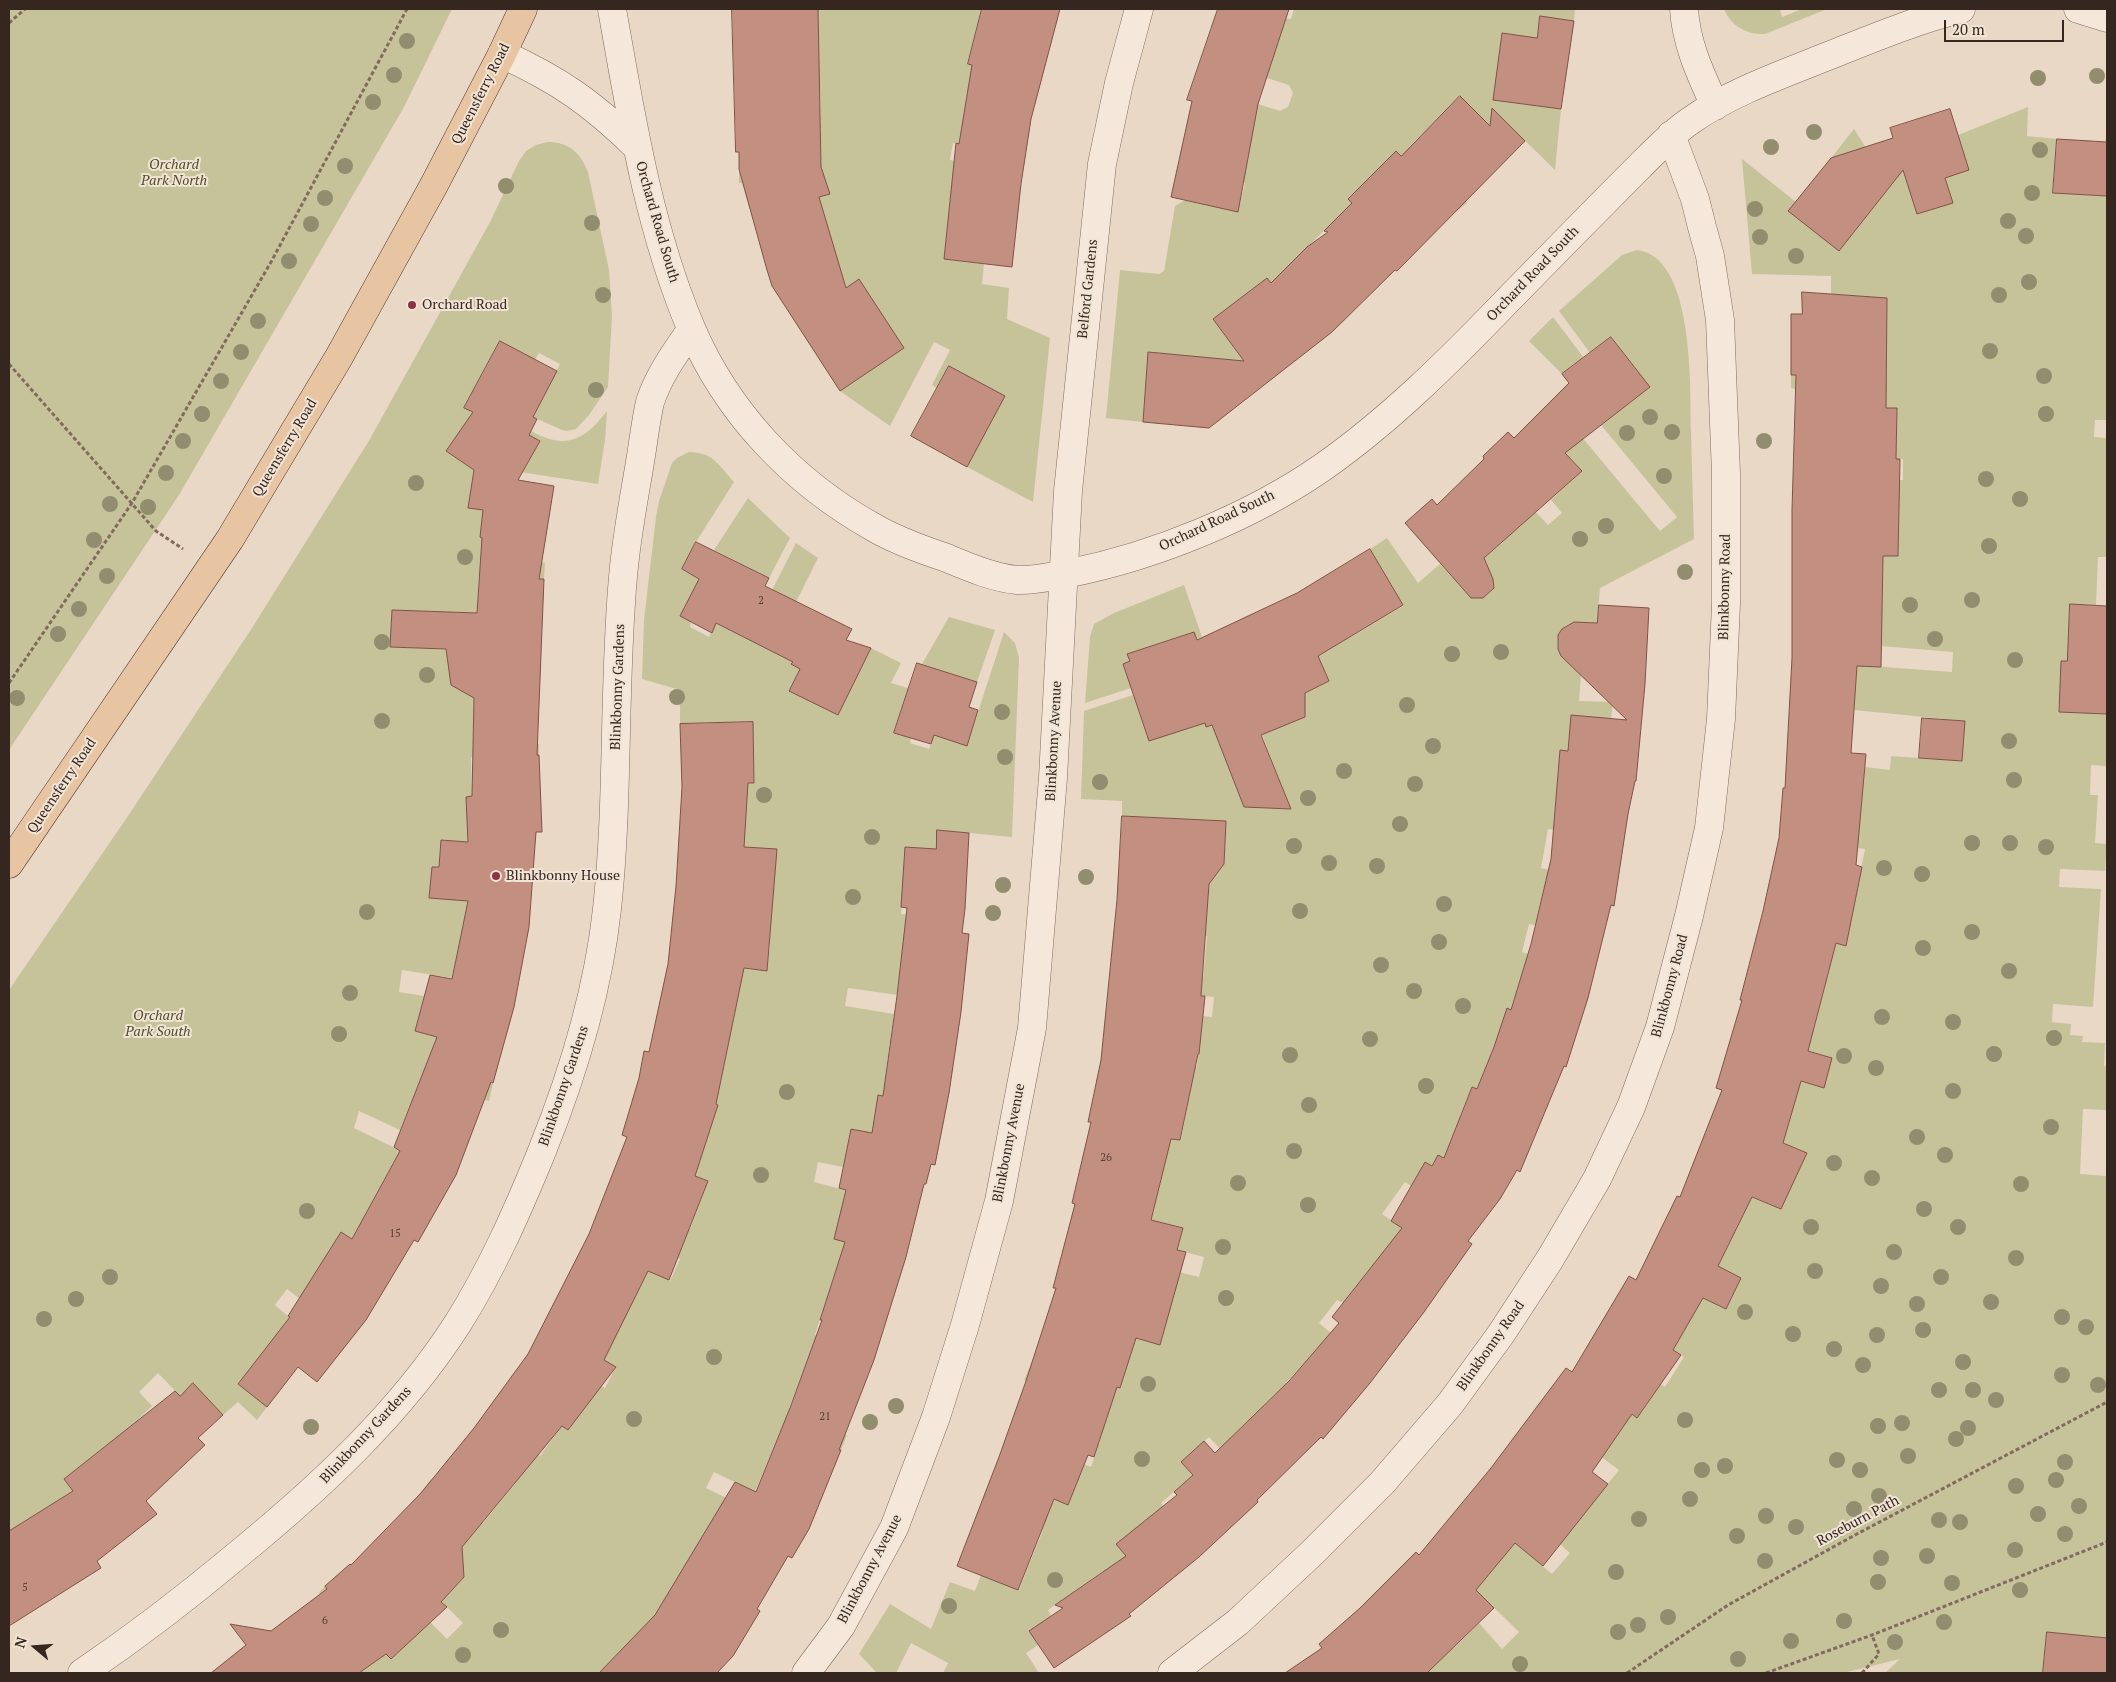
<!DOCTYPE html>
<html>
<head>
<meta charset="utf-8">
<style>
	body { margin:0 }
	#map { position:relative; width:2116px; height:1682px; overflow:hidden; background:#e9d8c6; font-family:"PT Serif",serif }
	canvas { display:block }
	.frame { position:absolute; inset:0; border:10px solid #352620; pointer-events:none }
	.north { position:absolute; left:10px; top:1622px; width:50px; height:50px; -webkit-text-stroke:4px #f2e4d5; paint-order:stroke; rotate:288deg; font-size:14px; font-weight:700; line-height:20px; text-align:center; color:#352620 }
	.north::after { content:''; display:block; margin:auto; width:18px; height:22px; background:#352620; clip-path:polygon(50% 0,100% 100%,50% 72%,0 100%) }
	.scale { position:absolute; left:1944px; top:20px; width:120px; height:22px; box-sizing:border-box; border:2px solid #352620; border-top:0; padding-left:6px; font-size:15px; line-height:18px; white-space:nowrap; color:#352620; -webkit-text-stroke:4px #f2e4d5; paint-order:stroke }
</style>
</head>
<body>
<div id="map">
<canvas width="2116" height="1682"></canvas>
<div class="frame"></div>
<div class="north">N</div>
<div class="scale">20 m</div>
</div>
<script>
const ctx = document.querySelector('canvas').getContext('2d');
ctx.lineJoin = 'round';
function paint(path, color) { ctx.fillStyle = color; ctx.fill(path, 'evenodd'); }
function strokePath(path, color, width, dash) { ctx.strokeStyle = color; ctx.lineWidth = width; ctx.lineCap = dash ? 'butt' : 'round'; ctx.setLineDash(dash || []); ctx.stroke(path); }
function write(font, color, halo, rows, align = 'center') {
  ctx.font = font + ' "PT Serif",serif'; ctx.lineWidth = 4; ctx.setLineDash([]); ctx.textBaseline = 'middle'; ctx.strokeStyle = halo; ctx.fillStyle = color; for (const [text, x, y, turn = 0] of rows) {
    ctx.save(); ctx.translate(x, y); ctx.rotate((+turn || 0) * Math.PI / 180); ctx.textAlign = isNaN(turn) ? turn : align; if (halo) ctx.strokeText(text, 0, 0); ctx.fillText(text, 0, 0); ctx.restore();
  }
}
paint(new Path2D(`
	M9,9H452L404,107L179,495L9,750Z
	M818,9H982L968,64L1007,74L1002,93L1036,102L1032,112L966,102L959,144L953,143L950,160L956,161L952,186L1020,196L1019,206L950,199L944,259L984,264L982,284L1009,288L1007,319L1050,338L1033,502L967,467L949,366L937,388L932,385L950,350L934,342L890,426L840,391L867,373L856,357L795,321L819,197L830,194L827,184L749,207L742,183H739V172L770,171L771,152L821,150L820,83L735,84L732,50L818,49Z
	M1294,9H1575L1574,21L1540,16L1537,38L1502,33L1494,100L1561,109L1555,170L1500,116L1490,126L1460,96L1409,147L1467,203L1456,212L1396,152L1383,235L1332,223L1287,267L1297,319L1267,278L1213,319L1246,364L1148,352L1143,422L1106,418L1120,270L1159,274L1164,271L1175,206L1185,200L1238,211L1245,183L1234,180L1223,93L1280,111L1288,107L1293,93L1289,85L1267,78L1276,48L1211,26L1216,14L1245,24L1285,18L1291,19Z
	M1724,9H1780L1782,17L1802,9H1827L1765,34C1747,35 1731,26 1724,9Z
	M2028,107L2027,136L2057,139L2053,193L2107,196V420H2095L2094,437L2107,438V557H2098L2096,605L2070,604L2067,661H2061L2059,711L2107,714V766L2091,765L2090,795H2098L2095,843L2107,844L2105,871L2060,869L2059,887L2101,889L2093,1007L2053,1004L2052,1022L2071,1024L2070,1035L2083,1036L2082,1042L2105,1043L2104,1066L2107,1067V1110L2083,1109L2080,1174L2107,1176V1638L2048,1632L2043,1673H1885L1900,1659L1843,1673H1411L1383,1641L1433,1628L1454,1648L1479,1623L1502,1649L1519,1632L1476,1590L1515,1543L1552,1574L1570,1553L1553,1538L1571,1530L1619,1470L1592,1450L1632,1414L1637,1418L1649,1401L1636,1391L1625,1360L1665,1387L1684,1357L1667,1346L1703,1298L1726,1309L1741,1278L1718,1266L1744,1214L1735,1191L1781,1209C1785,1200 1788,1190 1792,1182C1798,1171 1804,1165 1804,1152L1776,1140L1787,1129L1801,1081L1817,1086L1826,1080L1830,1065L1826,1056L1775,1040L1781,1022L1814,1030L1836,943L1846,945L1865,849L1857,848L1865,767L1890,770L1891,756L1962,761L1965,721L1854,710L1857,665L1952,672L1953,652L1857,644L1882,612L1883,574L1831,573V555L1898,556L1899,506H1871L1802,479L1903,480V459L1859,458V455L1896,456L1897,408H1860L1791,388V375L1886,376L1887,299L1831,294V276L1752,274L1742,159L1796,202L1839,251L1878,202L1828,162L1854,129L1884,176L1903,170L1918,214L1953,202L1945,178L1958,135Z
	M547,142C569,142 580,152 588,172L609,270L612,316L608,387L589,415L576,429L567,431L562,430L533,417L560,364L539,353L535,360L500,341L465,408L484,419L472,442L459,433L446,451L474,470L468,508L483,510L480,537L544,547L542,562L545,563L544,579L479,575L477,613L392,610L390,647L540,653L474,690L473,725L508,726V743L539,744V755L471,757L472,796L467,797V816L536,832L535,846L441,840L439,867H432L429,897L498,903L497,922L529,927L527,937L463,925L452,978L402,970L399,992L424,996L415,1031L437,1037L429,1066L493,1083L489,1101L485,1100L479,1112L417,1088L400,1130L359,1111L354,1128L428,1164L420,1178L393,1163L362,1221L389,1247L405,1256L398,1267L341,1232L314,1276L333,1324L287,1289L275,1305L290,1318L238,1384L267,1407L257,1420L238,1402L223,1415L193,1384L180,1396L158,1373L139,1392L152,1406L118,1439L162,1486L151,1496L108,1444L64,1479L97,1522L64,1519L54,1503L21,1523L32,1540L9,1555V990L130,813L252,628L370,439L490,222L519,161L526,151L536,145Z
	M1637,250C1695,257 1690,389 1691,432C1692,468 1693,503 1694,539L1600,588L1597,623L1584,622V626L1569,625C1556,633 1555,643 1561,656L1582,662L1579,701L1613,702L1611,719L1571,716L1568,751L1560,750L1557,785L1599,793L1555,830L1548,829L1541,868L1594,880L1589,899L1544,888L1535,925L1529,924L1522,952L1528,954L1511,1010L1507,1009L1498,1038L1477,1089L1472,1087L1460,1115L1505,1141L1445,1158L1438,1155L1432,1166L1425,1162L1411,1186L1405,1182L1382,1214L1403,1229V1301L1367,1272L1343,1303L1337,1300L1319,1323L1331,1333L1286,1383L1315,1409L1304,1421L1276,1393L1232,1436L1257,1462L1244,1475L1209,1437L1181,1462L1193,1475L1161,1503L1163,1505L1160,1509L1116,1544L1136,1568L1115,1586L1103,1571L1048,1610L1051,1616L1029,1631L1038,1645L1026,1653L1039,1673H943L948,1663L911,1643L896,1673H877L859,1654L890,1604L931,1629L950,1582L975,1591L981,1575L1019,1590L1043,1530L1021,1521L1027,1507L1048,1515L1054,1499L1068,1505L1084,1464L1091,1467L1102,1434L1081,1427L1089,1401L1024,1380L1033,1359L1120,1388L1112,1331L1160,1345L1165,1327L1131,1260L1199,1277L1204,1257L1177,1250L1183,1228L1151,1220L1160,1183L1141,1178L1155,1135L1181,1140L1195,1067L1197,1066L1203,1016L1212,1017L1214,997L1154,990L1157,973L1203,979L1207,936L1179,933L1182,906L1117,900L1118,877L1209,882L1224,864L1225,840L1212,820L1122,816V801L1081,799L1084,711L1133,695L1147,736L1154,739L1173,711L1212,725L1244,807L1291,809L1245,691L1304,715L1305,707L1300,696L1329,681L1289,597L1339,617L1351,637L1403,606L1370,549L1387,538L1418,583L1440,564L1471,598C1484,600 1494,593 1493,579L1481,561L1503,542L1458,490L1507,482L1548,525L1562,513L1551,500L1582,471L1533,419L1552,401L1660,531L1677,517L1601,425L1650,387L1612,337L1590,353L1559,311L1622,255Z
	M1553,317L1584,358L1562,374L1529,341Z
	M607,411L605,440L598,484L507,470L492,458L526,467L540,441L529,435L531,431C565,450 584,441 607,411Z
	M689,452C714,452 719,466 734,482L696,542L682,569L699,579L690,627L709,637L716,623L747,639L796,543L818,558L796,602L804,639L792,664L800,669L789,690L838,714L871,648L901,663L891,683L914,690L905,717L900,716L894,733L911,738L910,743L929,749L934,735L967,746L1004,632L1015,643L1019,658L1012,837L938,830L936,849L905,847L901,914L935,917L898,995L848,988L845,1006L894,1014L886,1071L951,1081L946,1108L879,1095L872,1133L851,1129L843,1167L818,1162L814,1182L852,1192L906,1257L897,1285L837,1266L815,1335L852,1347L812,1348L789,1408L823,1421L822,1426L847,1435L841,1450L782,1427L755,1492L714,1472L706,1488L747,1508L681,1592L613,1659L628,1673H359L375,1661L319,1593L325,1586L391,1659L423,1629L420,1612L447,1639L463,1623L437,1597L442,1593H450L464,1577L463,1570L451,1558L465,1543L417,1497L431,1479L483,1523L516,1483L491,1462L512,1436L540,1456L562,1426L568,1430L580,1414L518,1368L531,1350L605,1388L616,1367L602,1360L646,1269L670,1281L680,1259L593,1222L596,1215L660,1240L667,1221L690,1229L708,1181L682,1172L705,1122L712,1124L718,1105L644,1082L720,1084L735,1010L661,995L667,967L736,974L737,968L767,971L770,944L740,941L776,849L744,847L682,786L754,783L753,722L680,724V690L642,679L644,620L656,517L659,501L672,463L677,458Z
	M748,498L790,538L769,578L714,550Z
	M1184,585L1202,637L1196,639L1193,632L1127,654L1130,661L1123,664L1131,688L1085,703L1090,637L1094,624L1114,613Z
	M949,617L995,630L977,682L922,664Z`), '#c6c39b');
const building = new Path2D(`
	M732,9H818L821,167L830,194L819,197L846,288L859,279L904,348L840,391L772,286L767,270L739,169V152H736Z
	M982,9H1060L1031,119L1021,184L1012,267L944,259L956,143L959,144L972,65L968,64Z
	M1218,9H1289L1258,104L1238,212L1171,197L1192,101L1187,100Z
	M1540,16L1574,21L1561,109L1493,100L1502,33L1537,38Z
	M1460,96L1490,126L1492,108L1525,141L1397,271L1395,270L1332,332L1209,428L1143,422L1148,352L1244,361L1213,319L1267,278L1271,283L1307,247L1328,232L1324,231L1352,203L1348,199L1396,151L1401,156Z
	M1950,109L1969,170L1945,178L1953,203L1917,214L1903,170L1839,251L1788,211L1831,158L1893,138L1890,128Z
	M2057,139L2107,142V196L2053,193Z
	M1802,292L1887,298L1886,408H1897L1896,459H1900L1898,556H1883L1881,667L1857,666L1851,753L1866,754L1856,865L1862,867L1846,946L1836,943L1808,1051L1832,1058L1824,1088L1801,1081L1783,1143L1807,1153L1781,1209L1752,1197L1718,1266L1741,1278L1726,1309L1703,1298L1673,1350L1681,1355L1637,1418L1632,1414L1592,1472L1608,1484L1543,1566L1515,1543L1476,1590L1494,1608L1427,1673H1285L1322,1648L1319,1644L1360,1608L1416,1552L1419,1555L1491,1468L1566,1368L1572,1372L1629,1276L1636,1280L1677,1196L1680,1197L1722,1090L1716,1088L1742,1000H1740L1763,911L1779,838L1783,788H1785L1792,658V510L1796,375H1791V314H1802Z
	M1611,337L1650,387L1565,453L1582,471L1484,558L1493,579L1494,588L1483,598H1471L1405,523L1432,499L1437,505L1484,459L1483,456L1508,432L1514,438L1569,383L1562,374Z
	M500,341L557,371L533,417L537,419L529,435L540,441L518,480L554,486L539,579H544L537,755H539L542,832H536L529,927L514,1007L493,1083L491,1082L456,1175L418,1242L414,1240L366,1320L317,1382L298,1367L267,1407L238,1384L290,1317L288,1316L341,1232L352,1239L400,1151L394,1147L437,1037L415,1031L430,975L452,979L468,901L429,898L432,867H439L441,840L468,842L466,797L472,796L474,698L451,685L446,649L390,647L392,610L477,613L482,538L480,537L483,510L468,508L474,470L446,451L473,412L464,408Z
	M949,366L1005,396L967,467L911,436Z
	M696,542L769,578L765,586L852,629L846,640L871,648L838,715L789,691L800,669L791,664L793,662L716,623L712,633L680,616L699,579L682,569Z
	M1370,549L1403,605L1318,656L1329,681L1305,693V717L1261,735L1291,809L1244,807L1212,725L1206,727L1205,723L1149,741L1123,664L1130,661L1127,654L1194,632L1197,640L1297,593Z
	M2070,604L2107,606V714L2059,712L2061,661H2067Z
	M1599,605L1649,608L1645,684L1636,781H1635L1628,814L1614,906L1611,905L1588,998L1566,1067L1564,1066L1520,1172L1517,1170L1500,1199L1468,1241L1472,1244L1424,1312L1370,1383L1323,1439L1321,1437L1257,1500L1258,1502L1199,1557L1129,1614L1131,1616L1054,1668L1029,1631L1063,1608L1055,1605L1126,1556L1116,1544L1177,1495L1174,1492L1193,1475L1181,1462L1204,1441L1215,1453L1289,1381L1339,1323L1332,1317L1402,1228L1391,1221L1425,1162L1432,1166L1438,1155L1444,1158L1472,1087L1477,1089L1494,1047L1507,1008L1511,1010L1531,944L1551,859L1560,750L1568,751L1571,715L1627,720L1561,656L1558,649V635L1562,629L1574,622L1597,623Z
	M917,663L977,682L969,707L978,710L967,746L934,735L931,744L894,733Z
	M1922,718L1965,721L1962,761L1919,758Z
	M753,722L754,783H748L744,847L777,849L767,971L744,968L716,1104L718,1105L695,1176L708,1181L669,1280L648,1271L604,1360L616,1367L568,1430L562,1426L462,1547L464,1577L441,1602L447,1607L391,1659L386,1654L359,1673H211L246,1645L230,1624L271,1631L327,1589L325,1586L350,1564L351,1565L421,1493L474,1428L528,1354L589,1234L627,1137L622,1135L639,1078L644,1051L649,1052L668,964L676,886L682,787L680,724Z
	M1122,816L1226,821L1224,864L1209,884L1201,996H1205L1199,1054H1198L1180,1140L1171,1139L1151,1220L1183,1228L1177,1250L1186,1252L1160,1345L1136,1338L1120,1388L1117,1387L1094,1457L1088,1455L1068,1505L1054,1499L1018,1590L957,1566L999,1457L1026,1381L1056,1288H1053L1075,1204L1072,1203L1091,1122H1088L1101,1060L1117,900Z
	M937,830L969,833L965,909L962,933L969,934L961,1012L949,1093L935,1165L931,1164L926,1184H924L906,1257L874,1360L839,1450H841L809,1529L792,1558L788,1556L757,1609L760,1611L733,1656L717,1673H599L655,1615L735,1482L756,1492L790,1408L822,1320H820L845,1242L834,1239L846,1190L839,1188L851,1129L872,1133L878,1095L883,1096L897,996L907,908L901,907L905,847L936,849Z
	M193,1383L223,1415L198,1438L205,1445L146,1501L157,1514L97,1561L101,1568L9,1626V1531L73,1491L64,1479L175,1391L180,1396Z
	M2047,1632L2107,1638V1673H2043Z`);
paint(building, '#c38f80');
strokePath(building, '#7f5246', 1);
const minor = new Path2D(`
	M612,9C631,116 648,226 691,328C727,413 793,482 873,527C895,540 920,549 944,557C966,566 993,578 1017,580C1034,581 1053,576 1070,573C1155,556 1251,517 1323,467C1390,420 1448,362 1505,303C1549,258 1594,212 1639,167C1655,151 1671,134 1690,121C1729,93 1783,74 1828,56C1871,39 1916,20 1961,9
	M1684,9C1686,44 1701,75 1715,106
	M2078,9L2107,18
	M502,54C559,80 592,103 637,147
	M82,1673C135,1637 186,1598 235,1557C318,1489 400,1414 458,1323C492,1269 518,1210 542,1151C573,1074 598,992 607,909C619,799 613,688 623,577C626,540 633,504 639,468C643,446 645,424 650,402C659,375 675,353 691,330
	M806,1673L841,1626L894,1528L936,1417L965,1325L999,1201L1032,1028L1053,778L1068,491L1102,164L1119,83L1139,9
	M1172,1673L1238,1622L1312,1553L1382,1483L1450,1404L1501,1334L1550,1259L1597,1179L1631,1107L1660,1027L1689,916L1709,828L1721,719L1726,604V474L1720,320L1710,256L1702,227L1695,199L1671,135`);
const primary = new Path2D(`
	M9,864L230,539L339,357L434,185L502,54L523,9`);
strokePath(minor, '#836a5e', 29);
strokePath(primary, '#513a32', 29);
strokePath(new Path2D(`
	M9,23L25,9
	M9,364L156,531L183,549
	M9,683L132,503L271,262L407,9
	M1627,1673L1728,1605L1855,1535L2107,1402
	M1766,1673L1872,1635L2107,1542
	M1862,1673L1879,1654L1872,1635`), '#836a5e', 3, [4, 2.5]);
strokePath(minor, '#f5e7d9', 28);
strokePath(primary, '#e8c5a2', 28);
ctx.fillStyle = '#938d70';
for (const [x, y] of [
	[407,41],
	[394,75],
	[2097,76],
	[2038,78],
	[373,102],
	[1814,132],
	[1771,147],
	[2040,150],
	[345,166],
	[506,186],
	[2032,193],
	[325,198],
	[1755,209],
	[2008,221],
	[592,223],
	[311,224],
	[2026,236],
	[1760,237],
	[1796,256],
	[289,261],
	[2029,282],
	[603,295],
	[1999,295],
	[258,321],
	[1990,351],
	[241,352],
	[2044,376],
	[221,381],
	[596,390],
	[202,414],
	[2046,414],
	[1650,417],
	[1672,432],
	[1627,433],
	[183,441],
	[1764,441],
	[166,473],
	[1664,476],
	[1986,479],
	[416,483],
	[2020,499],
	[110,504],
	[148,507],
	[1606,526],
	[1580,539],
	[94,540],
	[1989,546],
	[465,557],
	[1685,572],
	[107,576],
	[1972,600],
	[1910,605],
	[79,609],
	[58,634],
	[1935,639],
	[382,642],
	[1501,652],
	[1452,654],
	[2015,660],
	[427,675],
	[677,697],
	[17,698],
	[1407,705],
	[1002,712],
	[382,721],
	[2009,741],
	[1433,746],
	[1005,757],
	[1344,771],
	[2014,780],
	[1100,782],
	[1415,784],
	[764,795],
	[1308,798],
	[1400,824],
	[872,837],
	[1972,843],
	[2010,843],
	[1294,846],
	[2046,847],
	[1329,863],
	[1377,866],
	[1884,868],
	[1922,874],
	[1086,877],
	[1003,885],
	[853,897],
	[1444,904],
	[1300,911],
	[367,912],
	[993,913],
	[1972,932],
	[1439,942],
	[1923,948],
	[1381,965],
	[2009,971],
	[1414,991],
	[350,993],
	[1463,1006],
	[1882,1017],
	[1953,1022],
	[339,1034],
	[2054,1038],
	[1370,1039],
	[1994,1054],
	[1290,1055],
	[1844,1056],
	[1876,1068],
	[1426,1086],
	[1953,1091],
	[787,1092],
	[1309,1105],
	[2051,1127],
	[1917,1137],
	[1294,1151],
	[1945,1155],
	[1834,1163],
	[761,1175],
	[1872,1178],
	[1238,1183],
	[2021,1184],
	[1308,1205],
	[1924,1209],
	[307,1211],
	[1811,1227],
	[1958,1227],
	[1223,1247],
	[1894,1252],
	[2016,1258],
	[1815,1271],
	[110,1277],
	[1941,1277],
	[1881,1286],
	[1226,1298],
	[76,1299],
	[1991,1302],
	[1917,1304],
	[1745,1312],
	[2062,1317],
	[44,1319],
	[2086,1327],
	[1923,1330],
	[1793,1334],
	[1877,1335],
	[1834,1349],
	[714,1357],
	[1963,1362],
	[1863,1365],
	[2062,1375],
	[1148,1384],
	[2098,1385],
	[1939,1390],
	[1973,1390],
	[1996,1400],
	[896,1406],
	[634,1419],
	[1685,1420],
	[870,1422],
	[1902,1423],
	[1878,1426],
	[311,1427],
	[1968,1428],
	[1956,1439],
	[1908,1456],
	[1142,1459],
	[1837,1460],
	[2065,1462],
	[1725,1466],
	[1702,1470],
	[1860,1470],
	[2056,1480],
	[2016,1486],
	[1879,1496],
	[1690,1499],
	[2079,1506],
	[1854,1509],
	[2038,1514],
	[1766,1516],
	[1639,1519],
	[1939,1520],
	[1960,1522],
	[1796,1527],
	[2065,1534],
	[1737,1536],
	[2015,1550],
	[1927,1556],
	[1881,1558],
	[1765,1561],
	[1616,1572],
	[1055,1580],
	[1878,1582],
	[1952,1583],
	[2020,1590],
	[949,1606],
	[1668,1617],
	[1844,1621],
	[1944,1622],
	[1638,1625],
	[501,1630],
	[1618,1632],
	[1791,1641],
	[1895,1642],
	[463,1655],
	[1738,1659],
	[1520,1664]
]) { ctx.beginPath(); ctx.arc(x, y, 8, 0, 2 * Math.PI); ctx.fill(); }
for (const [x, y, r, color] of [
	[412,305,5,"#8b3446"],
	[496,876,5,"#8b3446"]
]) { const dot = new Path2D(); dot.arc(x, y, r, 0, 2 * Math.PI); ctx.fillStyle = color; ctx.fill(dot); strokePath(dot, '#f2e4d5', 2); }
write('11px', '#584038', null, [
	["2",761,601],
	["26",1106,1158],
	["15",395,1234],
	["21",825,1417],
	["5",25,1588],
	["6",325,1621]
]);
write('14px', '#352620', '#f2e4d5', [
	["Queensferry Road",481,94,-63],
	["Orchard Road South",657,222,74],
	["Orchard Road South",1533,274,-46],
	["Belford Gardens",1088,289,-84],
	["Queensferry Road",285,448,-59],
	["Orchard Road South",1217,521,-25],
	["Blinkbonny Road",1725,587,-89],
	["Blinkbonny Gardens",618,687,-88],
	["Blinkbonny Avenue",1054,741,-87],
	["Queensferry Road",62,786,-56],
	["Blinkbonny Road",1670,986,-75],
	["Blinkbonny Gardens",564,1086,-71],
	["Blinkbonny Avenue",1009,1143,-79],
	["Blinkbonny Road",1491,1346,-55],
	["Blinkbonny Gardens",366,1435,-47],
	["Roseburn Path",1858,1521,-28],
	["Blinkbonny Avenue",870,1569,-62]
]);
write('italic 14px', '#4d4f29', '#f2e4d5', [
	["Orchard",174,165],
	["Park North",174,181],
	["Orchard",158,1016],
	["Park South",158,1032]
]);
write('14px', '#352620', '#f2e4d5', [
	["Orchard Road",422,305],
	["Blinkbonny House",506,876]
], 'left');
</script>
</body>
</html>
